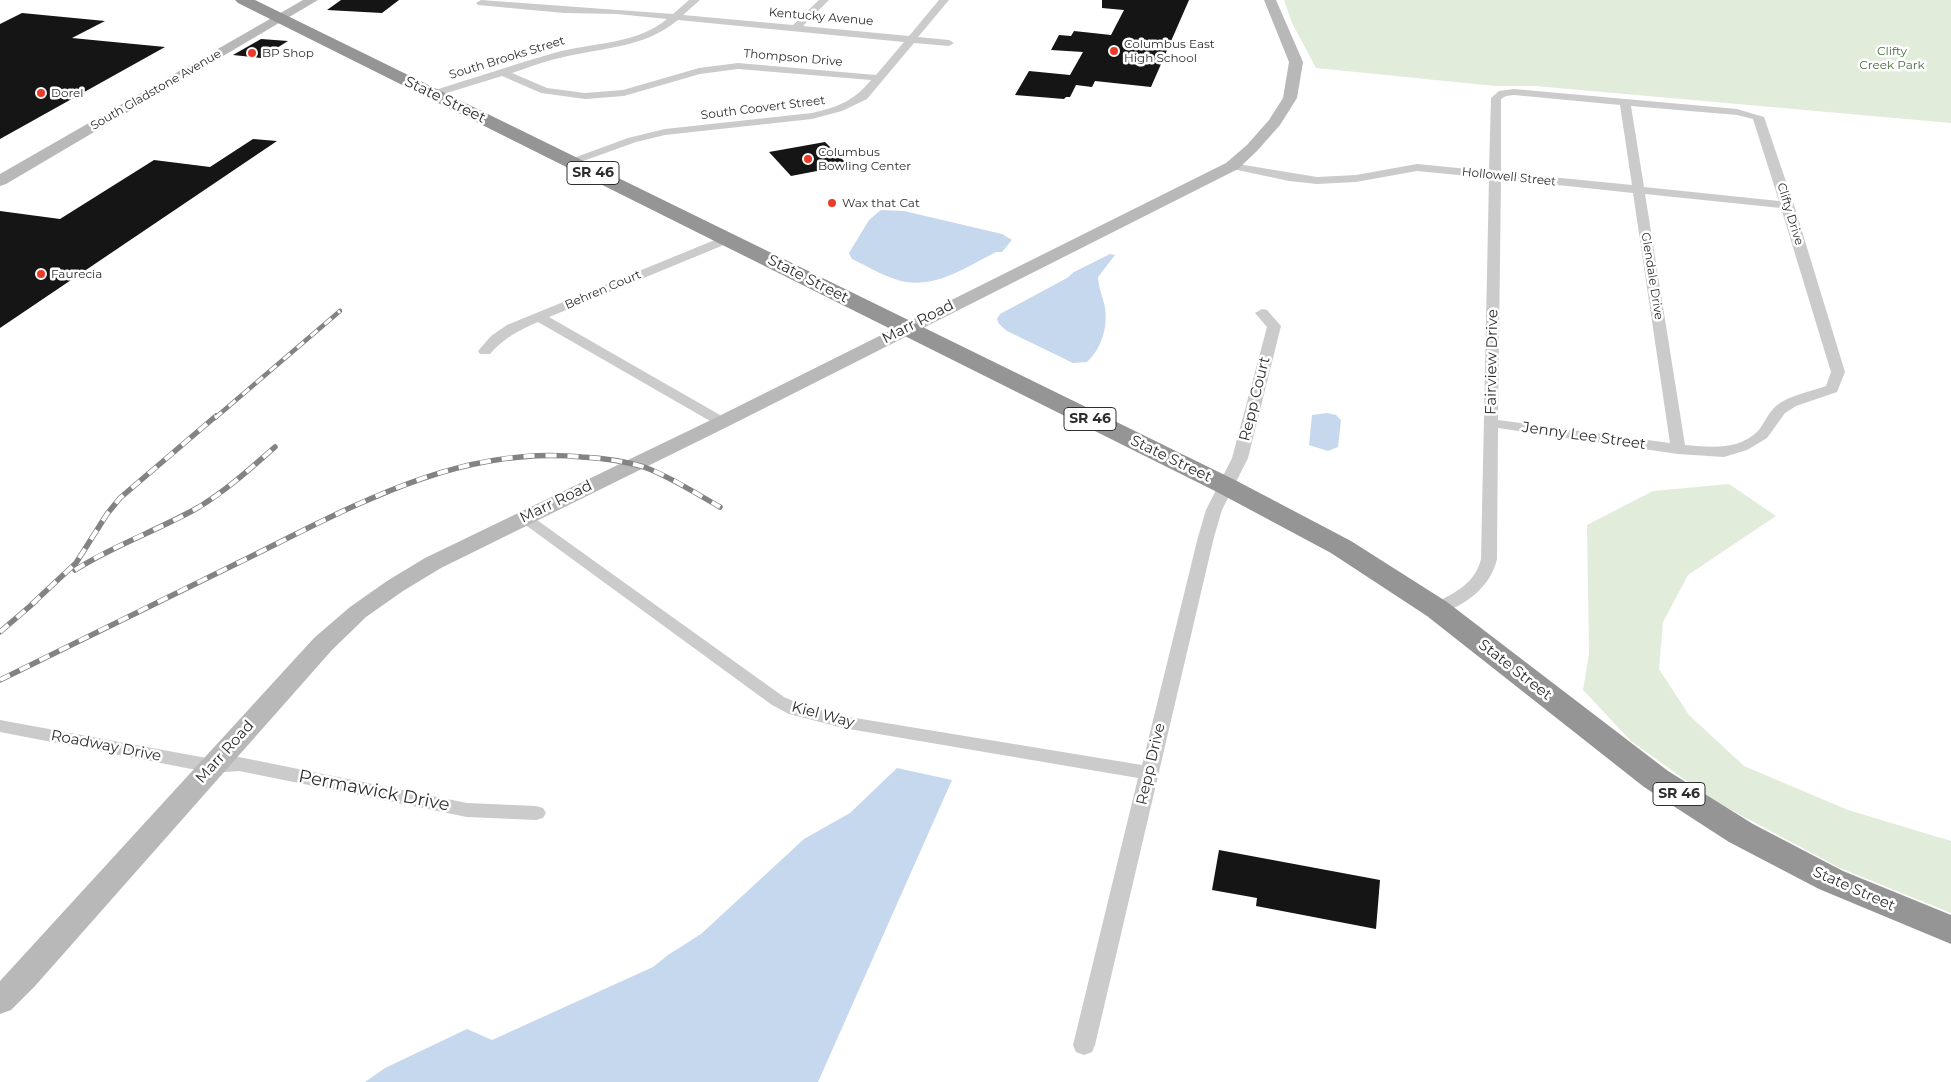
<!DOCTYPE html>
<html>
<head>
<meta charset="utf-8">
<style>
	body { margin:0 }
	canvas { display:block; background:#fff }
</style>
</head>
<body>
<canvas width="1951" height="1082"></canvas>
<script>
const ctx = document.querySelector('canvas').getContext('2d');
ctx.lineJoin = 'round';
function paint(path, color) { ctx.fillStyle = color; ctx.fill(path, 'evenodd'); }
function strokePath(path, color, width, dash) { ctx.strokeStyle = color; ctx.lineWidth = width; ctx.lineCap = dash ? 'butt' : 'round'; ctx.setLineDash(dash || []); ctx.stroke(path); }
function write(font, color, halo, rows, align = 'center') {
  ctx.font = font + ' Montserrat,sans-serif'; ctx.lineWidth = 5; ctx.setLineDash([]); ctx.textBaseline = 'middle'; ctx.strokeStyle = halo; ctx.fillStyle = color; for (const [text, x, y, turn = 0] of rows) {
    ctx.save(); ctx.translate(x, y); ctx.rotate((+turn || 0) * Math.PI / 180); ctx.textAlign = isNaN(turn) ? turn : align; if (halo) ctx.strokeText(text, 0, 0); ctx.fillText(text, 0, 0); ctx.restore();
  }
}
paint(new Path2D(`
	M1284,0H1951V123L1535,86H1495L1316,68L1292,23Z
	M1729,484L1776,516L1688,575L1663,622L1659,669L1689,715L1744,766L1848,810L1951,841V913L1840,868L1716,802L1631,741L1583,690L1589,654L1587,525L1653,491Z`), '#e2ecdb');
paint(new Path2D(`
	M881,210L904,211L1002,234L1012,240L1002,252H996C968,266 939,287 906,282C888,279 869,267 852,259L849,253L869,220Z
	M1110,254L1115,255L1098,277C1099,291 1103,296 1105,308C1108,328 1101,349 1087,362L1073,363L1007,331L999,324L997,319L1000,314L1067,278L1074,272Z
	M1327,413L1336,415L1341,420L1338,447L1328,451L1309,445L1312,415Z
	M897,768L952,780L818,1082H365L385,1068L467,1029L492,1040L653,967L668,955L701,934L804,839L850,813Z`), '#c6d8ed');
paint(new Path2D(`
	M341,0H399L382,13L327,10Z
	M1102,0H1189L1151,87L1095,81L1092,87L1076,85L1070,97H1066L1064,99L1015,95L1029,71L1070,75L1083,52L1051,50L1059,35L1071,36L1074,31L1111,35L1124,10L1102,8Z
	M22,13L105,21L72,38L165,47L0,139V24Z
	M261,39L288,41L261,58L233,55Z
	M253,139L277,141L0,328V211L60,219L154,160L210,167Z
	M825,142L848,165L791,176L769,152Z
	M1219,850L1380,880L1376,929L1256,906L1257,898L1212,890Z`), '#151515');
paint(new Path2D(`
	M481,0L673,14L689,0H700L683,15L793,25L819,0H829L803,26L909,36L939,0H949L918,37L949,40L954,43L949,46L914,43L867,99L842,111L812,119L665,135L636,142L572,165L566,162L568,160L628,138L665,129L812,113C838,107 854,101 871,80L738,69L700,74L624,96L585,99L541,93L502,76L437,96H429L428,94L429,92C471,79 512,65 554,53C593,42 636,45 667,19L617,14L564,13L478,5L476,3ZM678,20L904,42L876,75L738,63L699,68L623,90L585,93L547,88L512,73C528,68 544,61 560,58C602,47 643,49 678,20Z
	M1514,89L1737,109L1764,117L1794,205L1845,372L1837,392L1796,406L1785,413L1767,438L1747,450L1724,457L1678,454L1498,428L1497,559C1491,587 1464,607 1437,614L1431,613L1428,609L1431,605C1452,594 1475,585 1481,559L1489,178L1417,171L1356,182L1317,184L1289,181L1228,168L1226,166L1232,163L1317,177L1356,175L1417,164L1489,171L1491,98L1499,91ZM1514,95L1620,105L1632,185L1501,172V99L1506,96ZM1631,106L1737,115L1753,119L1779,201L1644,187ZM1501,179L1633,193L1670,443L1498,420ZM1645,194L1781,208L1831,372L1826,386C1810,392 1789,395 1776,406C1768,413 1764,424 1758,431C1738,451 1710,447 1685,445Z
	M727,235L733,239L731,242L549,317L727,419L729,422L727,425H717L538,322C519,330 504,338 490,354H480L478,351L491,336L507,325Z
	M1262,309L1267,310L1281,326L1248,458L1222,510L1214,537L1095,1045L1092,1052L1084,1055L1076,1052L1073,1045L1138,778L843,728L789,714L772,705L516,518L518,515H530L784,697L802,705L843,716L1142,765L1198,537L1206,510L1232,458L1267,327L1255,313Z
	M0,720L212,759L239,757L467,803L536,806L543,808L546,813L543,818L536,820L467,817L239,771L212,773L0,732Z`), '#cbcbcb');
paint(new Path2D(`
	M303,0H318L6,184L0,186V174Z
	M1264,0H1276L1303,62L1297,98L1280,125L1257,151L1238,169L729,426L441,568L403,591L366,617L332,650L35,986L11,1010L0,1014V981L314,638L350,607L387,581L425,558L715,418L1226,163L1247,145L1269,120L1283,98L1289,62Z`), '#b8b8b8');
paint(new Path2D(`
	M235,0H255L1235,480L1351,541L1447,602L1668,771L1753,824L1843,871L1951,915V944L1819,889L1729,842L1644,787L1427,616L1331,553L1217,492L238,3Z`), '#959595');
const railFar1 = new Path2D(`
	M215,418L340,311`);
const rail = new Path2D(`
	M75,570C114,545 159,530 199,507C227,490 251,468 275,447
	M32,604L76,563L107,514L120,498L216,416
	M0,632L36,601
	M0,680C83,639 166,598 250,557C355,505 460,445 582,457C602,458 624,461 644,467C671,477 695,493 720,507`);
strokePath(railFar1, '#838383', 4.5);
strokePath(rail, '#838383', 5.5);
strokePath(railFar1, '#fff', 3, [9]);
strokePath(rail, '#fff', 4, [11]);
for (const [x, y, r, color] of [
	[1114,51,5,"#ec3a29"],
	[252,53,5,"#ec3a29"],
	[41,93,5,"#ec3a29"],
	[808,159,5,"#ec3a29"],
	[832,203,5,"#ec3a29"],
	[41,274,5,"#ec3a29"]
]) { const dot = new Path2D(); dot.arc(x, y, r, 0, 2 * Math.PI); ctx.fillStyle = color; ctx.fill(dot); strokePath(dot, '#fff', 2); }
write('12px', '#2e2e2e', '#fff', [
	["Kentucky Avenue",821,17,5],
	["South Brooks Street",507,58,-17],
	["Thompson Drive",793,58,5],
	["South Gladstone Avenue",156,90,-30],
	["South Coovert Street",763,108,-7],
	["Hollowell Street",1509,177,6],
	["Clifty Drive",1790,214,73],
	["Glendale Drive",1652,276,81],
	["Behren Court",603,290,-23]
]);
write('12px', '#2e2e2e', '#fff', [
	["Columbus East",1124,44],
	["High School",1124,58],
	["BP Shop",262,53],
	["Dorel",51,93],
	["Columbus",818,152],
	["Bowling Center",818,166],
	["Wax that Cat",842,203],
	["Faurecia",51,274]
], 'left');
write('12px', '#496c3a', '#fff', [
	["Clifty",1892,51],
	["Creek Park",1892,65]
]);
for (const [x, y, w] of [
	[593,173,52],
	[1090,419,52],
	[1679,794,52]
]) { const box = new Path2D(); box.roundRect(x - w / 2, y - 11.5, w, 23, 4); ctx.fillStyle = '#fff'; ctx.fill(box); strokePath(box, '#2e2e2e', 1); }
write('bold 14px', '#2e2e2e', null, [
	["SR 46",593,173],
	["SR 46",1090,419],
	["SR 46",1679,794]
]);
write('15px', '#2e2e2e', '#fff', [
	["State Street",445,100,26],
	["State Street",808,279,27],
	["Marr Road",918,322,-27],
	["Fairview Drive",1492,362,-89],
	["Repp Court",1255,399,-76],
	["Jenny Lee Street",1584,436,8],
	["State Street",1171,459,26],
	["Marr Road",556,502,-26],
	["State Street",1515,670,38],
	["Kiel Way",823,715,15],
	["Roadway Drive",106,746,11],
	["Marr Road",225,752,-48],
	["Repp Drive",1151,764,-77],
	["State Street",1854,889,24]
]);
write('18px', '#2e2e2e', '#fff', [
	["Permawick Drive",374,791,11]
]);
</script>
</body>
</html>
